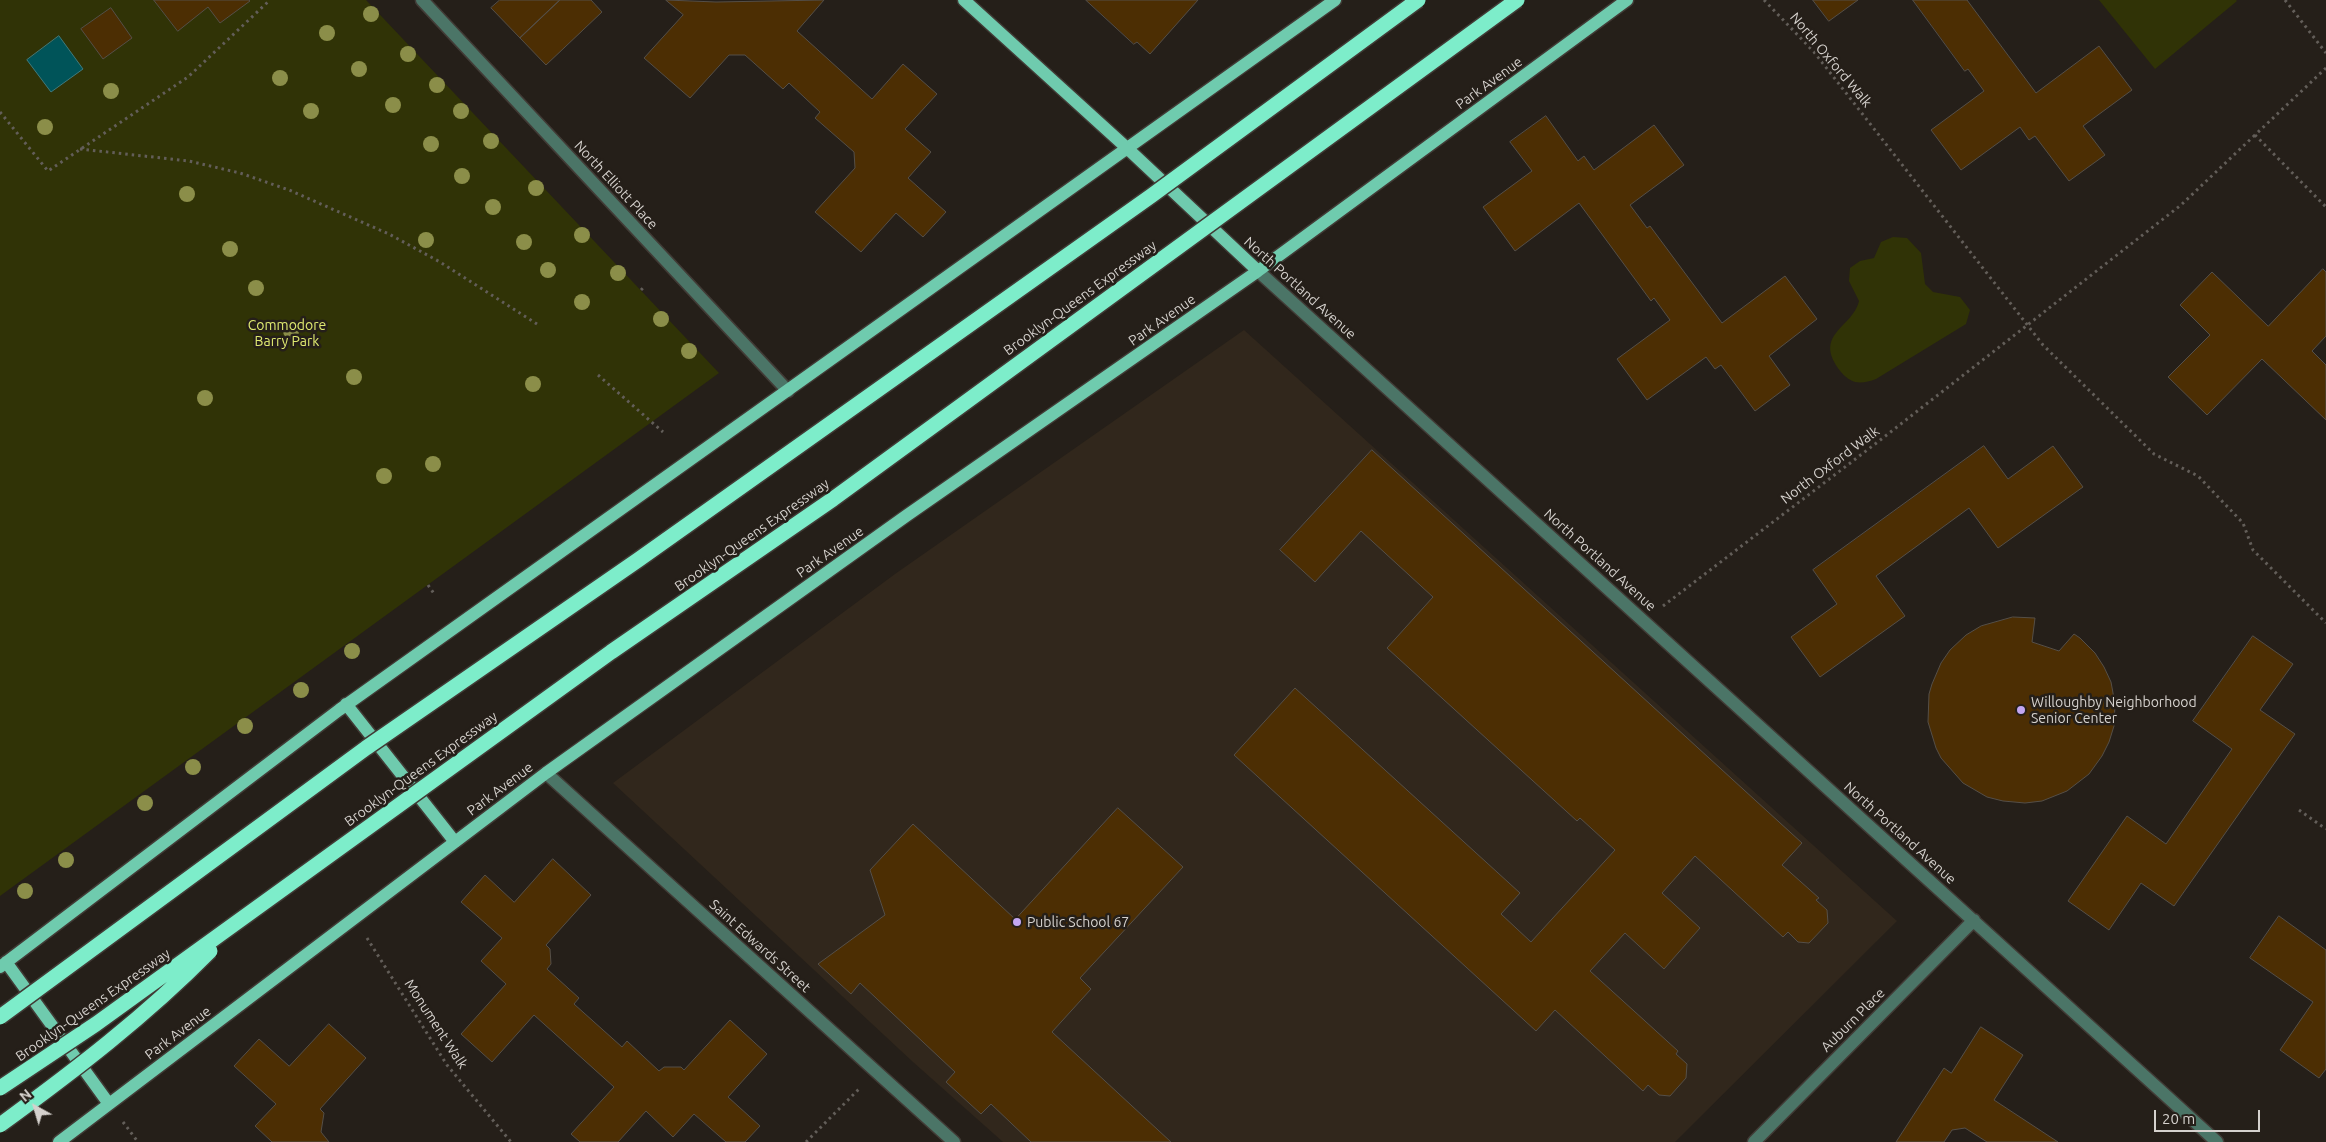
<!DOCTYPE html>
<html>
<head>
<meta charset="utf-8">
<style>
	body { margin:0 }
	#map { position:relative; width:2326px; height:1142px; overflow:hidden; background:#251f19; font-family:Ubuntu,sans-serif }
	canvas { display:block }
	.north { position:absolute; left:10px; top:1082px; width:50px; height:50px; -webkit-text-stroke:4px #251f19; paint-order:stroke; rotate:321deg; font-size:14px; font-weight:700; line-height:20px; text-align:center; color:#d5d1cd }
	.north::after { content:''; display:block; margin:auto; width:18px; height:22px; background:#d5d1cd; clip-path:polygon(50% 0,100% 100%,50% 72%,0 100%) }
	.scale { position:absolute; left:2154px; top:1110px; width:106px; height:22px; box-sizing:border-box; border:2px solid #d5d1cd; border-top:0; padding-left:6px; font-size:15px; line-height:18px; white-space:nowrap; color:#d5d1cd; -webkit-text-stroke:4px #251f19; paint-order:stroke }
</style>
</head>
<body>
<div id="map">
<canvas width="2326" height="1142"></canvas>
<div class="north">N</div>
<div class="scale">20 m</div>
</div>
<script>
const ctx = document.querySelector('canvas').getContext('2d');
ctx.lineJoin = 'round';
function paint(path, color) { ctx.fillStyle = color; ctx.fill(path, 'evenodd'); }
function strokePath(path, color, width, dash) { ctx.strokeStyle = color; ctx.lineWidth = width; ctx.lineCap = dash ? 'butt' : 'round'; ctx.setLineDash(dash || []); ctx.stroke(path); }
function write(font, color, halo, rows, align = 'center') {
  ctx.font = font + ' Ubuntu,sans-serif'; ctx.lineWidth = 5; ctx.setLineDash([]); ctx.textBaseline = 'middle'; ctx.strokeStyle = halo; ctx.fillStyle = color; for (const [text, x, y, turn = 0] of rows) {
    ctx.save(); ctx.translate(x, y); ctx.rotate((+turn || 0) * Math.PI / 180); ctx.textAlign = isNaN(turn) ? turn : align; if (halo) ctx.strokeText(text, 0, 0); ctx.fillText(text, 0, 0); ctx.restore();
  }
}
paint(new Path2D(`
	M1244,330L1897,921L1675,1142H1003L913,1062L613,783L895,574Z`), '#31271c');
paint(new Path2D(`
	M0,0H366L719,373L0,896Z
	M2099,0H2236L2237,1L2155,69Z
	M1893,237L1907,238L1921,253L1925,284L1933,292L1960,297L1970,310L1966,324L1876,379C1862,384 1852,385 1841,372C1811,334 1853,328 1859,301L1849,281L1850,268L1860,261L1874,258L1881,242Z`), '#303306');
const water = new Path2D(`
	M59,36L83,69L51,92L27,60Z`);
paint(water, '#005459');
strokePath(water, '#407a7c', 1);
const building = new Path2D(`
	M154,0H249L250,1L220,23L208,7L178,31Z
	M500,0H560L520,38L491,8Z
	M560,0H591L602,12L546,65L520,38Z
	M666,0L716,2L824,0L797,31L872,99L903,64L937,94L905,129L931,152L908,178L946,212L923,237L896,213L861,252L815,212L855,168L854,152L815,118L820,112L789,83L783,89L745,55H729L690,98L644,58L683,15Z
	M1086,0H1198L1150,54L1137,42L1134,44Z
	M1813,0H1858L1829,21Z
	M1913,0H1967L2036,93L2099,46L2132,90L2083,126L2105,155L2069,181L2035,136L2029,140L2020,127L1961,170L1931,130L1984,91L1968,69L1965,71Z
	M111,8L132,38L103,59L81,29Z
	M1546,116L1578,161L1584,156L1594,170L1654,125L1684,165L1630,205L1647,228L1650,226L1722,323L1785,276L1817,319L1769,356L1790,385L1755,411L1721,365L1715,369L1706,357L1647,400L1617,359L1670,320L1654,298L1651,301L1579,203L1515,251L1483,207L1532,171L1510,142Z
	M2323,269L2326,272V336L2312,351L2326,365V420L2262,359L2207,415L2168,377L2210,335L2180,305L2212,272L2268,326Z
	M1984,446L2008,479L2053,446L2083,487L1998,548L1969,508L1876,576L1905,616L1820,677L1791,637L1837,604L1813,570Z
	M1372,450L1802,843L1782,865L1819,898L1816,900L1827,910L1828,923L1809,943L1798,942L1788,932L1783,937L1695,856L1662,893L1700,928L1664,969L1625,933L1590,971L1678,1051L1676,1054L1687,1064L1686,1078L1670,1096L1659,1095L1648,1085L1643,1091L1555,1010L1536,1031L1234,755L1295,688L1520,893L1501,914L1531,942L1615,850L1580,818L1577,821L1387,648L1433,597L1361,531L1315,582L1280,550Z
	M2013,617L2035,618L2032,642L2059,651L2074,634L2080,638L2095,653L2104,667L2111,682L2115,704L2114,726L2109,742L2102,756L2089,774L2067,791L2042,801L2025,803L2003,801L1987,797L1963,783L1941,758L1936,748L1928,722L1929,694L1932,684L1941,663L1950,650L1966,635L1981,626Z
	M2253,636L2293,664L2260,710L2295,734L2174,906L2141,883L2109,930L2068,901L2127,816L2166,844L2232,749L2193,721Z
	M1118,808L1183,867L1080,978L1091,989L1052,1032L1171,1142H1031L991,1104L981,1114L946,1082L955,1072L860,983L851,994L818,964L885,915L870,870L913,824L1015,919Z
	M553,859L591,895L546,945L550,949L551,964L547,969L579,998L574,1004L622,1047L627,1041L659,1071L664,1067H681L684,1070L730,1020L767,1054L728,1097L760,1126L745,1142H726L694,1114L673,1137L646,1111L618,1142H580L571,1134L614,1087L534,1015L492,1062L461,1034L506,984L481,961L502,938L461,902L485,875L514,902Z
	M2279,916L2326,950V1069L2319,1078L2280,1050L2313,1002L2250,958Z
	M329,1024L366,1058L320,1109L324,1113L321,1132L329,1142H272L255,1126L276,1104L234,1066L259,1039L289,1066Z
	M1981,1027L2023,1055L1994,1100L2058,1142H1987L1965,1128L1952,1130L1944,1142H1896L1944,1068L1951,1073Z`);
paint(building, '#4c2e03');
strokePath(building, '#554f48', 1);
const minor = new Path2D(`
	M422,0L788,391
	M1258,271L2217,1142
	M546,773L954,1142
	M1754,1142L1974,920`);
const major = new Path2D(`
	M964,0L1128,149L1258,271
	M346,704L455,842
	M6,962L109,1104
	M0,967L339,710L1335,0
	M59,1142L546,773L906,516L1258,271L1627,0`);
strokePath(minor, '#413b36', 15);
strokePath(major, '#413b36', 15);
strokePath(new Path2D(`
	M1764,0L1814,52L2043,345L2154,454L2198,476L2243,523L2253,550L2326,623
	M2285,0L2326,53
	M2326,68L2255,135L2326,207
	M0,112L48,171L188,77L270,0
	M80,149L189,161L240,173L289,190L389,234L440,262L537,324
	M641,290L645,286
	M598,375L663,432
	M428,585L435,595
	M1663,606L1879,441L2181,205L2255,135
	M2299,810L2326,829
	M367,938L447,1065L511,1142
	M123,1122L138,1142
	M806,1142L859,1089`), '#635e59', 3, [2.5, 4]);
strokePath(minor, '#4b7567', 12);
strokePath(major, '#6fcbae', 12);
const highwayBridge = new Path2D(`
	M0,1017L366,748L638,560L1151,196L1418,0
	M0,1088L96,1024L611,652L833,499L1517,0
	M0,1125C74,1071 146,1016 210,951`);
strokePath(highwayBridge, '#413b36', 18, []);
strokePath(highwayBridge, '#7dedca', 15);
ctx.fillStyle = '#8b8e49';
for (const [x, y] of [
	[371,14],
	[327,33],
	[408,54],
	[359,69],
	[280,78],
	[437,85],
	[111,91],
	[393,105],
	[311,111],
	[461,111],
	[45,127],
	[491,141],
	[431,144],
	[462,176],
	[536,188],
	[187,194],
	[493,207],
	[582,235],
	[426,240],
	[524,242],
	[230,249],
	[548,270],
	[618,273],
	[256,288],
	[582,302],
	[661,319],
	[291,331],
	[689,351],
	[354,377],
	[533,384],
	[205,398],
	[433,464],
	[384,476],
	[352,651],
	[301,690],
	[245,726],
	[193,767],
	[145,803],
	[66,860],
	[25,891]
]) { ctx.beginPath(); ctx.arc(x, y, 8, 0, 2 * Math.PI); ctx.fill(); }
for (const [x, y, r, color] of [
	[2021,710,5,"#c3a7f2"],
	[1017,922,5,"#c3a7f2"]
]) { const dot = new Path2D(); dot.arc(x, y, r, 0, 2 * Math.PI); ctx.fillStyle = color; ctx.fill(dot); strokePath(dot, '#251f19', 2); }
write('14px', '#d5d1cd', '#251f19', [
	["North Oxford Walk",1831,60,50],
	["Park Avenue",1489,83,-36],
	["North Elliott Place",616,185,47],
	["North Portland Avenue",1300,288,42],
	["Brooklyn-Queens Expressway",1080,298,-36],
	["Park Avenue",1162,320,-35],
	["North Oxford Walk",1830,465,-37],
	["Brooklyn-Queens Expressway",752,535,-35],
	["Park Avenue",830,552,-35],
	["North Portland Avenue",1600,560,42],
	["Brooklyn-Queens Expressway",421,769,-36],
	["Park Avenue",500,789,-37],
	["North Portland Avenue",1900,833,42],
	["Saint Edwards Street",760,946,42],
	["Brooklyn-Queens Expressway",93,1005,-35],
	["Auburn Place",1853,1020,-45],
	["Monument Walk",436,1024,57],
	["Park Avenue",178,1033,-37]
]);
write('14px', '#dfe970', '#251f19', [
	["Commodore",287,325],
	["Barry Park",287,341]
]);
write('14px', '#d5d1cd', '#251f19', [
	["Willoughby Neighborhood",2031,702],
	["Senior Center",2031,718],
	["Public School 67",1027,922]
], 'left');
</script>
</body>
</html>
